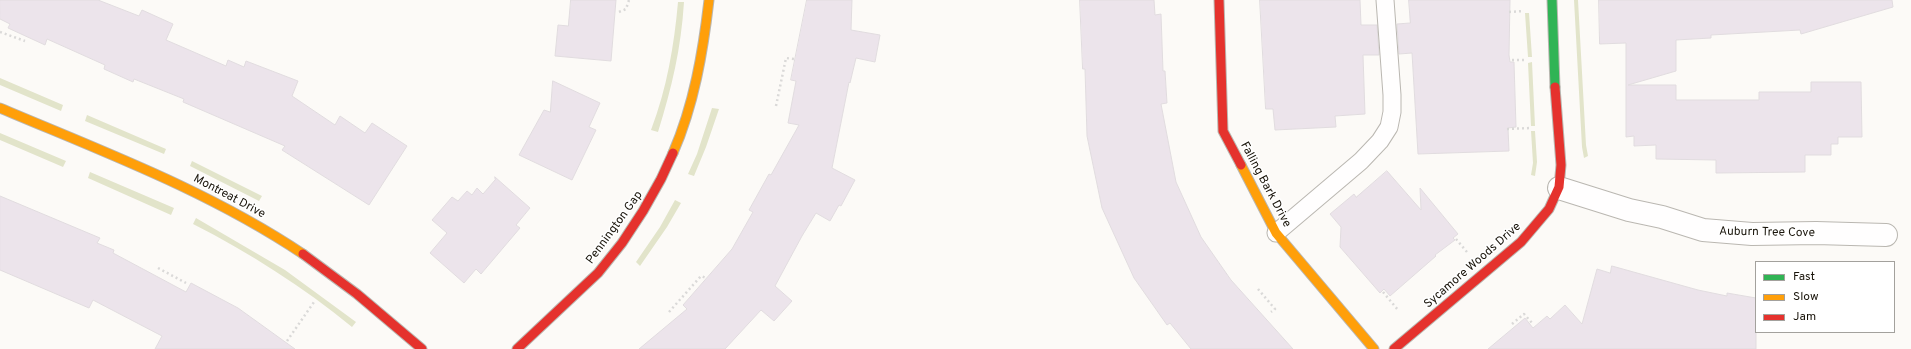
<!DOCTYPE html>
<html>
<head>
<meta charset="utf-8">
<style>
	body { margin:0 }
	#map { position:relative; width:1911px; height:349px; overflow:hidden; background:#fcfaf7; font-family:Overpass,sans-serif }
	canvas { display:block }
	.legend { position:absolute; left:1755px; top:261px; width:140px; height:72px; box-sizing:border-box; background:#fff; border:1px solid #a3a19d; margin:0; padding:5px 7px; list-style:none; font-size:12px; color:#19140a }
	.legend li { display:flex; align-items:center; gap:8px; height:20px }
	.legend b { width:20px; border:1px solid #a3a19d }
</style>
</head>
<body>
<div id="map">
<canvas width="1911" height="349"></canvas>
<ul class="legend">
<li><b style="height:5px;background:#30b455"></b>Fast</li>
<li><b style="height:5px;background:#ff9f0a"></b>Slow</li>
<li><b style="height:5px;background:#e5322d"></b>Jam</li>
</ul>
</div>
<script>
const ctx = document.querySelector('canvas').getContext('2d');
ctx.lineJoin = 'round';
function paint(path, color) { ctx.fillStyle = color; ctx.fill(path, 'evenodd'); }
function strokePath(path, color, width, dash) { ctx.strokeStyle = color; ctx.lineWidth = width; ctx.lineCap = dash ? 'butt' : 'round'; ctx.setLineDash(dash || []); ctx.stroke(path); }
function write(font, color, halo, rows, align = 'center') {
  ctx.font = font + ' Overpass,sans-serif'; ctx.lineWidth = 3; ctx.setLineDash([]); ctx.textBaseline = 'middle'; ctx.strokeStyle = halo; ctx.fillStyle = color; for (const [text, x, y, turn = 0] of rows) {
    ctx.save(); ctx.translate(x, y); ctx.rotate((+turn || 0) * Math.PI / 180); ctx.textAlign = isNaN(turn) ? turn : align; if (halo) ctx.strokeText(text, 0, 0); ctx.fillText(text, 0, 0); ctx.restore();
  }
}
paint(new Path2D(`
	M1574,0H1578L1586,145L1588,156L1584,158L1582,147Z
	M678,2H684C681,49 672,87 658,132L651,130C667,88 674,46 678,2Z
	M1525,13H1529L1532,57H1528Z
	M1532,62L1535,126H1531L1528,63Z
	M0,78L63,105L61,111L0,85Z
	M712,108L719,109L706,147L694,176L688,174L697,154Z
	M87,115L166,149L164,154L85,121Z
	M1531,131H1535L1537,162L1535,176L1531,175L1533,163Z
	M0,133L66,161L63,167L0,140Z
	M192,161L262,196L259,201L190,166Z
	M90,172L174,208L171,215L88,178Z
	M675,200L681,203L667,227L640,266L636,262L660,227Z
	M196,218L285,270L356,322L352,327C303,287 250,253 193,224Z`), '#e2e4ca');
const building = new Path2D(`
	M0,0H98L139,16L142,10L173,24L166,40L226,66L228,60L244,67L246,61L298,81L292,96L335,125L340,116L365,133L372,123L407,146L369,205L282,150L285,146L183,102L184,99L134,79L133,82L104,69L105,65L47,39L45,45L8,28L10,24L0,19Z
	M571,0H616L611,61L555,56L558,25L568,26Z
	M807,0H852L851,30L880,35L875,62L856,58L850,83L849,82L832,168L855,180L841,206L839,205L830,221L816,213L802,236L775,286L792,301L774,321L761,310L725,349H639L687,309L683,305L732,249L753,212L749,210L769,174L771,175L799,125L788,123L796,81L791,80Z
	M1080,0H1154L1155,15L1161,14L1163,71H1165L1167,103L1161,104L1176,182L1201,237L1231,280L1293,349H1191L1170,323L1167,325L1134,278L1102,208L1087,136L1085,69H1083Z
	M1260,0H1360L1361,25H1377L1379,55H1363L1365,114L1335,116L1336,127L1275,130L1273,109H1266Z
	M1409,0H1510L1509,55L1510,62H1514L1516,127L1508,128L1509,151L1418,154L1412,53L1399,54L1397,24L1410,23Z
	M1599,0H1892L1893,7L1801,34L1800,30L1711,35V38L1676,40V71L1628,85H1676V100H1759V92H1811V82H1861L1862,137H1838V144H1831V155H1805V172L1716,173V160L1656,159V145L1634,146V136L1626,137V43L1600,44Z
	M553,81L600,103L589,127L596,130L572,180L519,155L544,110L550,112Z
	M1387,171L1421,210L1420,188L1458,234L1453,238L1455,240L1435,255L1436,256L1390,296L1384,289L1380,293L1340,247L1341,227L1330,214L1354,194L1356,197Z
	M495,177L530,208L516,225L520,228L481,274L476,269L464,283L430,253L447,233L432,220L452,197L458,201L467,191L472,195L477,188L483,194L495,180Z
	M0,196L100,238L97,243L114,250L113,253L186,292L191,283L238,308L295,349H155L162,336L93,300L89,308L0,270Z
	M1612,266L1698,290L1727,296V293L1756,298V349H1488L1525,318L1533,328L1547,316L1550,319L1565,305L1582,324L1597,269L1610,273Z`);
paint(building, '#ece4eb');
strokePath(building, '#e1dcdf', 1);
const lane = new Path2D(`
	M1276,233L1361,161L1380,141L1389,127L1392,112V95L1385,0`);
const street = new Path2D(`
	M1559,188L1629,210L1662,217L1703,230L1752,234L1816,233L1886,235`);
const fast = new Path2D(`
	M1552,0L1555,87`);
const slow = new Path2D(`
	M0,108C104,152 209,191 303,254
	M673,153C694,105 703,52 709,0
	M1241,165L1276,233L1374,349`);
const jam = new Path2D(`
	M1219,0L1223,131L1241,165
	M303,254L357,294L422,349
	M517,349L598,273L622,243L643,211L661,179L673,153
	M1394,349L1521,242L1549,209L1559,187L1561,165L1555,87`);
strokePath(lane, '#bab7b1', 19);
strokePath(street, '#bab7b1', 24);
strokePath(fast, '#bab7b1', 11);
strokePath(slow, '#bab7b1', 11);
strokePath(jam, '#bab7b1', 11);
strokePath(new Path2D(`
	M619,12L626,9L629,0
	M1509,12L1524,11
	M0,32L25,41
	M1512,60H1527
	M776,106L786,58L794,59
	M1507,129L1531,128
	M1456,239L1467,252
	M158,268L186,283
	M1258,289L1275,309L1271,312
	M1383,292L1398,310
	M669,312L701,276L706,278
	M1512,324L1524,314L1533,324
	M287,341L314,302`), '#dad9d8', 2.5, [2, 3]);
strokePath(lane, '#fffefe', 17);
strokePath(street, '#fffefe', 22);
strokePath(fast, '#30b455', 9);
strokePath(slow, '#ff9f0a', 9);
strokePath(jam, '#e5322d', 9);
write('12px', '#19140a', '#fff', [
	["Falling Bark Drive",1265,185,62],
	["Montreat Drive",229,197,28],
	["Pennington Gap",615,228,-54],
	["Auburn Tree Cove",1767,233,1],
	["Sycamore Woods Drive",1473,266,-41]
]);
</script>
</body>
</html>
